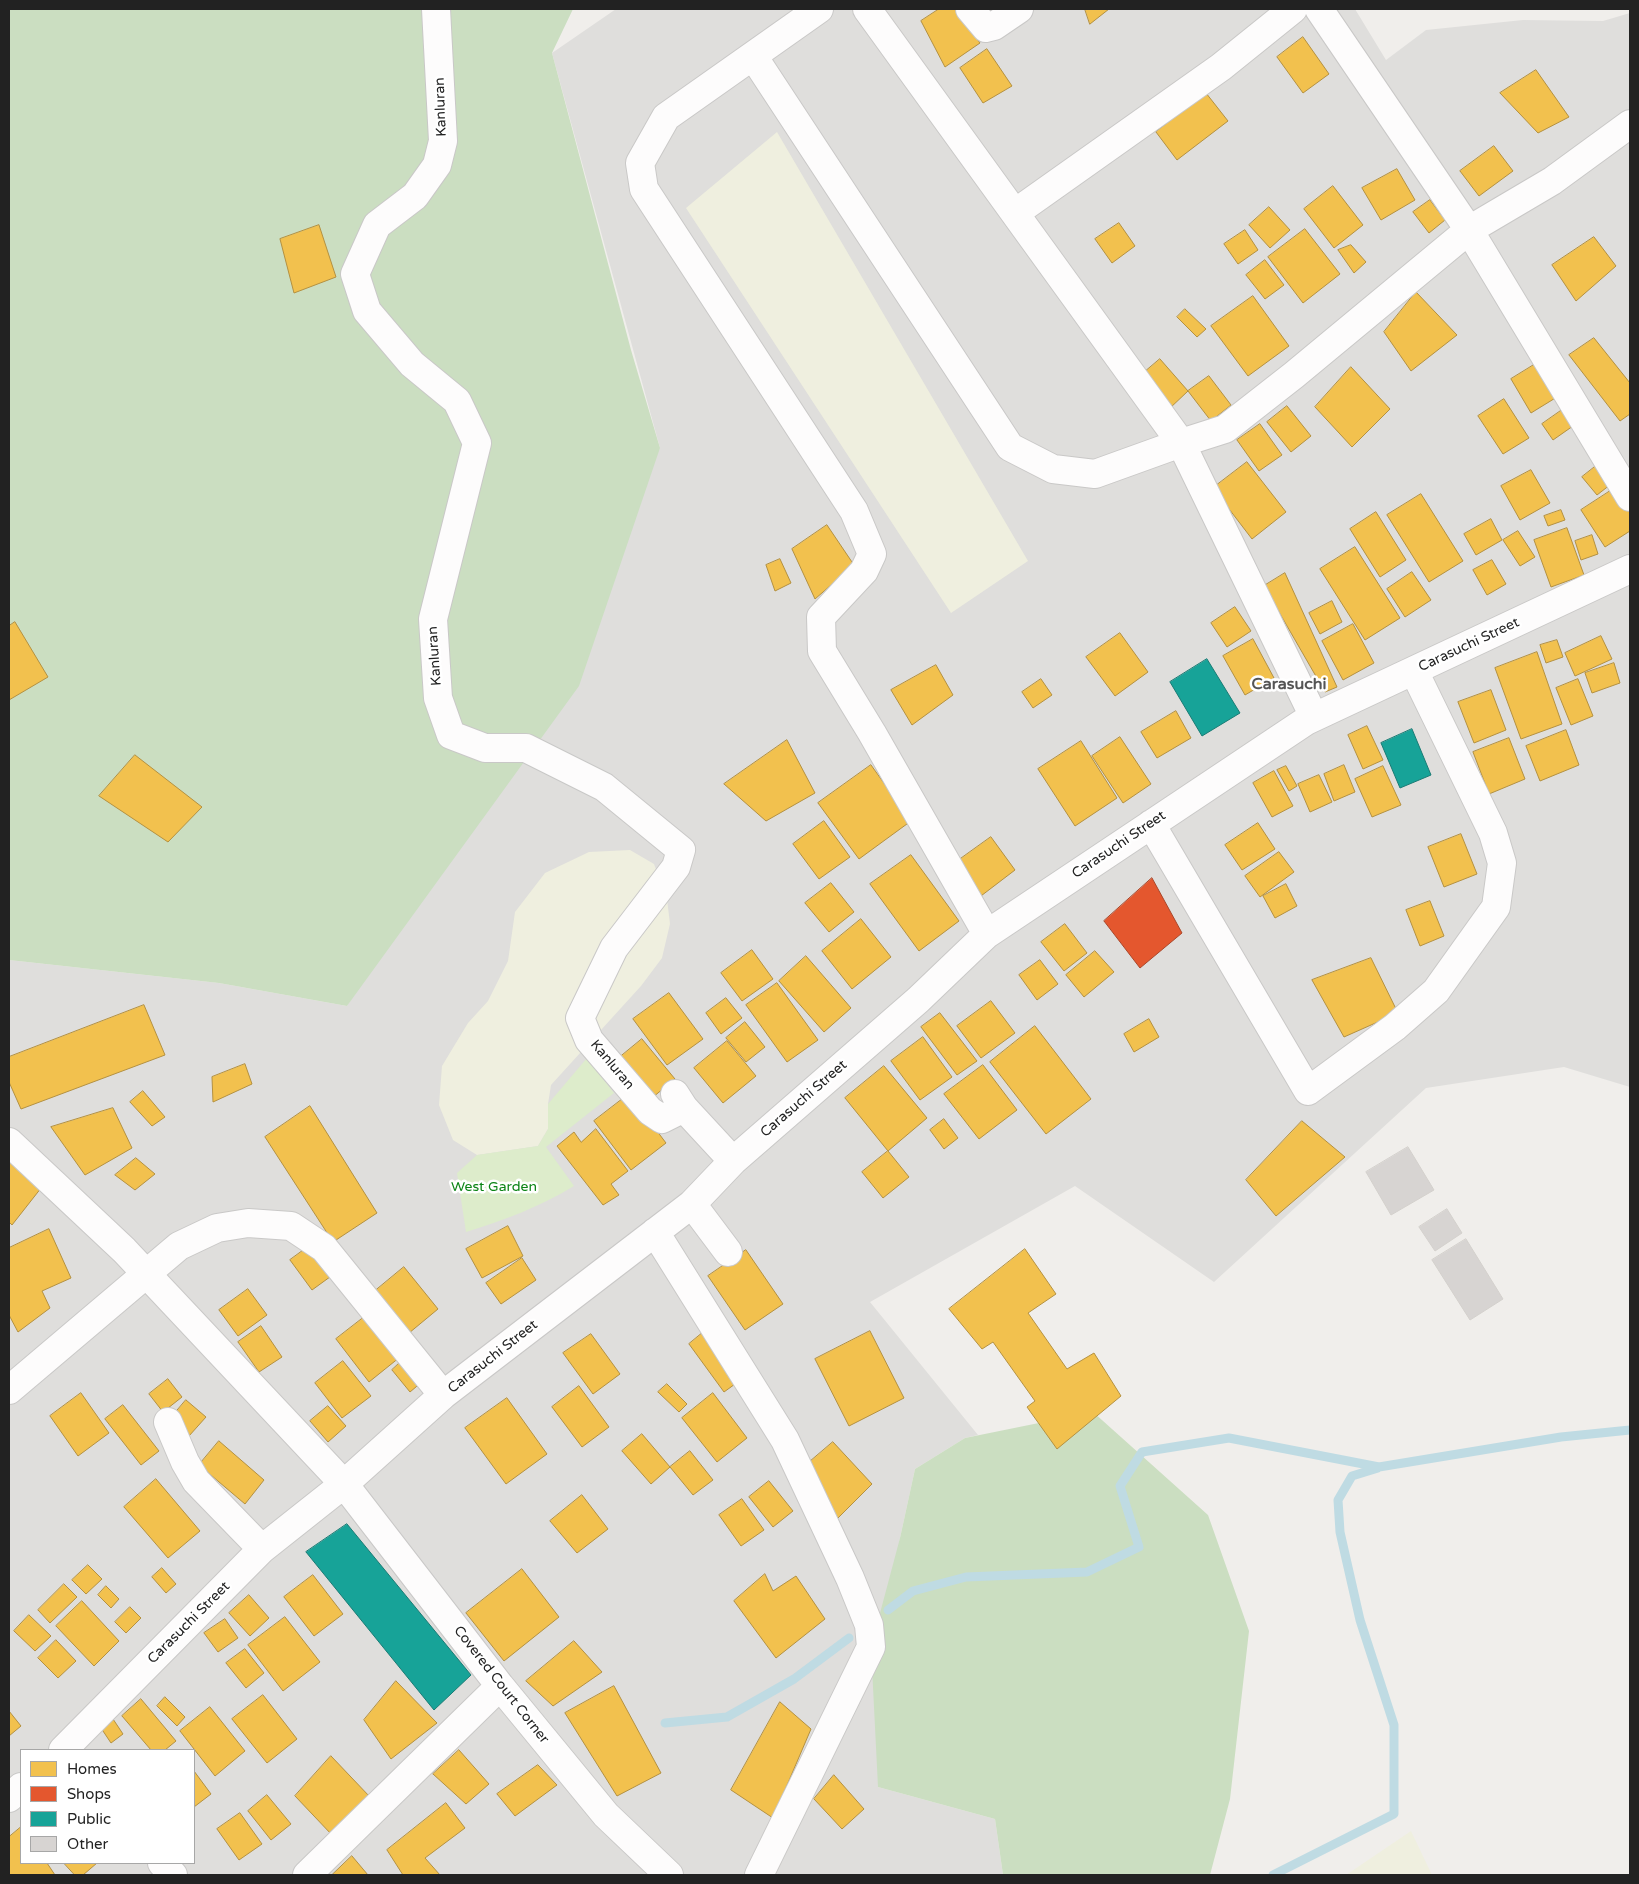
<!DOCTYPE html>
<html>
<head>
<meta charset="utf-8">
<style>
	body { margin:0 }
	#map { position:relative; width:1639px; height:1884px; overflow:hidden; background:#f0eeeb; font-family:"Varela Round",sans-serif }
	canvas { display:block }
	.frame { position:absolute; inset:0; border:10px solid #222; pointer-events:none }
	.legend { position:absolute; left:20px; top:1749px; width:175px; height:115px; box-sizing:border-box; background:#fff; border:1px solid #a7a7a7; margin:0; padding:6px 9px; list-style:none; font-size:15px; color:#222 }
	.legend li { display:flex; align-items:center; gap:10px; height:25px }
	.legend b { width:25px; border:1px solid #a7a7a7 }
</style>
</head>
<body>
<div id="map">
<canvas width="1639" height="1884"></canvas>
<div class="frame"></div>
<ul class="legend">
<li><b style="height:14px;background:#f2c14e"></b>Homes</li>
<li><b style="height:14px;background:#e4572e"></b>Shops</li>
<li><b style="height:14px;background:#17a398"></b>Public</li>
<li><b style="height:14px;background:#d7d4d2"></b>Other</li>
</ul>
</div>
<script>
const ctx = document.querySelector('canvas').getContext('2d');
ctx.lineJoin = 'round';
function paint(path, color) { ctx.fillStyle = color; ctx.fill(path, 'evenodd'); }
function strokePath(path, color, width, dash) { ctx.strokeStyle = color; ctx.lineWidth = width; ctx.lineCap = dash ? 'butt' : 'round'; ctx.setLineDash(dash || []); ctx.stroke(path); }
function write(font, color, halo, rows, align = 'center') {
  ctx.font = font + ' "Varela Round",sans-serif'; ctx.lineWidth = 5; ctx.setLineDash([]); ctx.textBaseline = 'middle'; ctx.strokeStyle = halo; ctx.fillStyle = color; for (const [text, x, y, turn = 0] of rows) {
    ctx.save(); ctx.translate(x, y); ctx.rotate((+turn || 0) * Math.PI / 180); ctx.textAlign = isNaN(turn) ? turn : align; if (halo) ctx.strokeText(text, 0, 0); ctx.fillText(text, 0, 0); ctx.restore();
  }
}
paint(new Path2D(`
	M616,9H1355L1386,60L1426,30L1523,20L1603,21L1630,13V1087L1564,1067L1426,1088L1214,1282L1075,1186L870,1302L978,1435L965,1438L915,1469L900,1538L878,1787L995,1819L1003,1875H9V960L219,983L347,1006L660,448L552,53ZM21,1750H194V1863H21Z`), '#dfdedc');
paint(new Path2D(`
	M777,132L1028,561L951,613L686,208Z
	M630,850L654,864L667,899L670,924L662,958L641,986L551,1085L548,1104V1129L538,1146L477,1155L453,1140L439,1105L442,1066L468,1023L488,1001L508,961L515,912L545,873L589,852Z
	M1411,1831L1432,1875H1346Z`), '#efefdf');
paint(new Path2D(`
	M587,1058L614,1093L546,1147L574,1186C540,1207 504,1220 466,1232L457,1173L477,1155L538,1146L548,1129V1104Z`), '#ddeccb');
paint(new Path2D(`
	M9,9H573L552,53L631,350L660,448L579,686L347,1006L219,983L9,960Z
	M1093,1412L1208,1515L1249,1631L1230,1799L1210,1875H1003L995,1819L878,1787L871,1647L900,1538L915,1469L965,1438Z`), '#cbdec1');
const homes = new Path2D(`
	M939,9H956L980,43L945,67L921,21Z
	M1085,9H1109L1090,24Z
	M1303,37L1329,74L1303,93L1277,57Z
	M987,49L1012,86L983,103L960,68Z
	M1536,70L1569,117L1538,133L1500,93Z
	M1206,93L1228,121L1177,160L1156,132Z
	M1494,146L1513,171L1479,196L1460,171Z
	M1397,169L1415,200L1381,220L1362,188Z
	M1333,186L1363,225L1334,248L1304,209Z
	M1430,200L1445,220L1429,233L1413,212Z
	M1269,207L1290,230L1270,248L1249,225Z
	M1119,223L1135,246L1112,263L1095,239Z
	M319,225L336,277L294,293L280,239Z
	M1305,229L1340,274L1303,303L1268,257Z
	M1245,230L1258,250L1238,264L1224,244Z
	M1594,237L1616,266L1576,301L1552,265Z
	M1351,245L1366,262L1354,273L1338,250Z
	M1265,260L1284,285L1265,299L1246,275Z
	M1416,292L1457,335L1411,371L1384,332Z
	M1253,296L1289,346L1248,376L1211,326Z
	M1185,309L1206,329L1197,337L1177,317Z
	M1594,338L1630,383V414L1620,421L1569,355Z
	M1160,359L1188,391L1169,409L1140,376Z
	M1537,363L1557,397L1531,413L1511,379Z
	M1351,367L1390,409L1352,447L1315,407Z
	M1209,376L1231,405L1211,421L1188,391Z
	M1504,399L1529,438L1503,454L1478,416Z
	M1287,406L1311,436L1291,452L1267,422Z
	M1562,410L1573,426L1553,440L1542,424Z
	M1260,424L1282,455L1259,471L1237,440Z
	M1247,462L1286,512L1252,539L1213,488Z
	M1601,462L1615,481L1597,495L1582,477Z
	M1531,470L1550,503L1520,520L1501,486Z
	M1621,484L1630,499V531L1605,547L1581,510Z
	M1421,494L1463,561L1429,582L1387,515Z
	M1561,510L1565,520L1548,526L1544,516Z
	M1376,512L1406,560L1380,577L1350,529Z
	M1491,519L1502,540L1476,555L1464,534Z
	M827,525L854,565L815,599L792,549Z
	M1567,528L1584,575L1551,587L1534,540Z
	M1518,531L1535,557L1520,566L1503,540Z
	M1592,535L1598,554L1581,560L1575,541Z
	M1355,547L1400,618L1365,640L1320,569Z
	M780,559L791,583L775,591L766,565Z
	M1492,560L1506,584L1487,595L1473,570Z
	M1412,572L1431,600L1405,617L1387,589Z
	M1285,573L1337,687L1325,692L1264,586Z
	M1332,601L1342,622L1320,634L1309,613Z
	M1235,607L1251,631L1227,647L1211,623Z
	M15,622L48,677L9,700V626Z
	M1353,624L1374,663L1343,680L1322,641Z
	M1120,633L1148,672L1115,696L1086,657Z
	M1601,636L1612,659L1575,676L1565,653Z
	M1253,639L1274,678L1245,695L1223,656Z
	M1557,640L1563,657L1546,663L1540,645Z
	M1537,652L1562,724L1521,739L1495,668Z
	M1614,663L1620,683L1592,693L1585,673Z
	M936,665L953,695L912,725L891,690Z
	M1041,679L1052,695L1033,708L1022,692Z
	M1578,679L1593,716L1571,725L1556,688Z
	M1491,690L1506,730L1474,743L1458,702Z
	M1176,711L1191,738L1157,758L1141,732Z
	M1367,726L1383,760L1363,769L1348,735Z
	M1566,730L1579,765L1540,781L1526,746Z
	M1120,737L1151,784L1123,803L1092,756Z
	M1509,738L1525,779L1489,794L1473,752Z
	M787,740L815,793L766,821L724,784Z
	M1081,741L1117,798L1075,826L1038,769Z
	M135,755L202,807L168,842L99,796Z
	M871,765L911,821L859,859L818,803Z
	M1344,765L1355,792L1334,801L1324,774Z
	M1286,766L1297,786L1289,791L1277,770Z
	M1383,766L1401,805L1372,817L1355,779Z
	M1274,771L1293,806L1272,817L1253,783Z
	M1319,775L1332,802L1310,812L1298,784Z
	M824,821L850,857L819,879L793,844Z
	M1258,823L1275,849L1242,870L1225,845Z
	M1461,834L1477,874L1444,887L1428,847Z
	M991,837L1015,870L977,899L952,865Z
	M1279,852L1294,872L1260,897L1245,876Z
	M911,855L959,921L919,951L870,884Z
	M831,883L854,912L829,932L805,903Z
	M1286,884L1297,906L1275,918L1263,896Z
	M1430,901L1444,936L1420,946L1406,910Z
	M861,919L891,957L852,989L822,951Z
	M1065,924L1087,953L1064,971L1041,942Z
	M752,950L773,979L742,1001L721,973Z
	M1095,951L1114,972L1084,997L1066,975Z
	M806,956L851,1008L824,1032L779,981Z
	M1371,958L1398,1013L1344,1037L1312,980Z
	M1040,960L1058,984L1037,1000L1019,975Z
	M777,983L818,1040L787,1062L746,1005Z
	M669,993L703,1039L667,1065L633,1019Z
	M726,998L742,1018L721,1034L706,1013Z
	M991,1001L1015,1033L981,1058L957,1026Z
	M144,1005L165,1055L21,1109L9,1082V1057Z
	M940,1013L977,1061L957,1075L921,1027Z
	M1149,1019L1159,1037L1134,1052L1124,1034Z
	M745,1022L765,1047L746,1062L726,1038Z
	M1035,1026L1091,1099L1046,1134L990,1062Z
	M923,1037L952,1077L920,1100L891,1061Z
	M642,1039L675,1079L647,1102L614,1062Z
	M727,1041L756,1076L723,1103L694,1068Z
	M245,1064L252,1084L213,1102L212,1077Z
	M983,1065L1017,1110L979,1139L944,1094Z
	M884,1066L927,1118L888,1151L845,1098Z
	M143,1091L165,1117L152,1126L130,1102Z
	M629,1094L666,1143L631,1170L594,1121Z
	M310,1106L377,1213L333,1242L265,1137Z
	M113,1108L132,1148L85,1175L51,1127Z
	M944,1119L958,1138L944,1149L930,1130Z
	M1302,1121L1345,1157L1276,1216L1246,1180Z
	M596,1129L628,1171L611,1184L619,1195L603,1205L557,1146L574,1132L581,1142Z
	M888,1151L909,1177L883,1198L862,1172Z
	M9,1152L45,1183L12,1225L9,1222Z
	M136,1158L155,1174L135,1190L115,1175Z
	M508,1226L523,1256L482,1278L466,1249Z
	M49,1229L71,1278L42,1291L50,1308L18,1332L9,1315V1248Z
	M312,1244L334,1274L312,1290L290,1260Z
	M1025,1249L1056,1294L1028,1313L1067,1369L1094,1353L1121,1396L1057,1449L1027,1407L1035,1401L993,1342L982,1349L949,1309Z
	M746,1250L783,1304L745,1330L708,1276Z
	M522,1258L536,1280L501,1304L486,1283Z
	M404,1267L438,1309L403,1338L369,1296Z
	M248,1289L267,1315L238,1336L219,1310Z
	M372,1311L405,1353L369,1382L336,1339Z
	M261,1326L282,1357L259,1372L238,1342Z
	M706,1330L742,1379L724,1392L689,1344Z
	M870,1331L904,1398L849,1426L815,1359Z
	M591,1334L620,1374L593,1394L563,1353Z
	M405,1358L423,1381L410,1392L392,1370Z
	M343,1361L371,1396L342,1418L315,1383Z
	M168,1379L182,1397L163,1412L149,1394Z
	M667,1384L687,1404L679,1412L658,1392Z
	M579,1386L609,1427L582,1447L552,1407Z
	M81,1393L109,1433L78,1456L50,1416Z
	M713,1393L747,1438L717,1462L682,1418Z
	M507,1398L547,1454L506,1484L465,1428Z
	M186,1400L206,1417L189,1436L170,1419Z
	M123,1405L159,1451L141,1465L105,1419Z
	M328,1406L346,1426L328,1442L310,1421Z
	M642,1434L670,1467L651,1484L622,1451Z
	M219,1441L264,1480L245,1504L199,1465Z
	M833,1442L872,1484L834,1522L806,1465Z
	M690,1451L713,1480L693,1495L670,1467Z
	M156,1479L200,1531L168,1558L124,1507Z
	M769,1481L793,1511L773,1527L749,1497Z
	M582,1495L608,1529L577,1553L550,1521Z
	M742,1499L764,1530L741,1546L719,1515Z
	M88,1565L102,1579L86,1594L72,1580Z
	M162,1568L176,1584L166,1593L152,1577Z
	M522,1569L559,1617L504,1661L466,1613Z
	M765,1574L773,1591L796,1576L825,1619L776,1658L734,1601Z
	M313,1575L343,1614L314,1636L284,1597Z
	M64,1584L77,1597L50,1623L38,1610Z
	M106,1586L119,1599L111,1608L98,1595Z
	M249,1595L269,1618L250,1636L229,1613Z
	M82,1601L119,1641L94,1666L56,1626Z
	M130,1607L141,1618L126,1633L115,1622Z
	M29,1615L51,1636L35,1651L14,1631Z
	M285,1617L320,1662L283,1691L248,1645Z
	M225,1619L238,1638L218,1652L204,1633Z
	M56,1640L76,1661L58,1678L38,1658Z
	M574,1641L602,1672L553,1706L526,1681Z
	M245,1649L264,1673L246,1688L226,1663Z
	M396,1681L437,1723L391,1759L364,1720Z
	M614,1686L661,1773L617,1796L565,1713Z
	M263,1695L297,1739L267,1763L232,1719Z
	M165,1697L185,1717L177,1726L157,1706Z
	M141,1699L176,1741L165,1750H151L122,1716Z
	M780,1702L811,1729L773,1818L731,1790Z
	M210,1707L245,1751L215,1776L180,1731Z
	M9,1711L21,1726L9,1736Z
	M111,1716L123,1734L111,1743L99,1725Z
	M459,1750L489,1784L466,1804L433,1774Z
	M331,1756L370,1797L332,1835L295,1796Z
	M538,1765L557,1785L515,1816L497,1794Z
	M194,1771L211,1794L194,1807Z
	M834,1775L864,1809L842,1829L814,1799Z
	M267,1795L291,1824L271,1840L248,1811Z
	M446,1803L465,1828L425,1858L440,1875H403L387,1850Z
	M240,1813L262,1844L239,1860L217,1829Z
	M21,1827V1863H47L55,1875H9V1837Z
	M352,1856L368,1875H332Z
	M64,1863H97L83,1875H75Z`);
paint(homes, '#f2c14e');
strokePath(homes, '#b49141', 1);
const shops = new Path2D(`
	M1152,878L1182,933L1140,968L1104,921Z`);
paint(shops, '#e4572e');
strokePath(shops, '#aa472a', 1);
const public = new Path2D(`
	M1207,659L1240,713L1202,736L1170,682Z
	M1412,729L1431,775L1400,788L1381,743Z
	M347,1524L471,1675L434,1710L306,1552Z`);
paint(public, '#17a398');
strokePath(public, '#1a7c75', 1);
strokePath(new Path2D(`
	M888,1610L913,1591L966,1577L1087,1572L1139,1547L1120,1486L1142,1452L1229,1438L1379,1467L1561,1437L1630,1430
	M665,1723L727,1717L794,1679L849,1638
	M1273,1875L1394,1814V1725L1360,1620L1340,1532L1338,1500L1352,1476L1378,1468`), '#bfdbe3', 9);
const building = new Path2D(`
	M1408,1147L1434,1190L1391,1215L1366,1172Z
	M1447,1209L1462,1233L1435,1251L1419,1227Z
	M1466,1239L1503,1299L1470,1320L1432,1260Z`);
paint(building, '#d7d4d2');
strokePath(building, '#d3d0cc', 1);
const minor = new Path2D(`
	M436,9L443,141L437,165L415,196L377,225L355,274L367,311L412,364L457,401L477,443L433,619L438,698L451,735L485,748H526L604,787L681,850L676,867L614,948L580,1018L589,1040L650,1111L662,1119L684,1108
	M819,9L666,117L640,163L644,189L854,511L872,554L864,571L821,617L822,651L872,733L987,934
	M867,9L1181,443L1225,429L1294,375L1469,230L1552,181L1630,124
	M970,9L986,28L994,26L1019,9
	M1319,9L1469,230L1630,497
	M753,56L1010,447L1053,469L1095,474L1181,443L1314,717
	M1015,213L1221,67L1293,9
	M1151,824L1308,1091L1395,1027L1436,991L1496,907L1502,863L1493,833L1414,671
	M675,1094L684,1108L733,1161
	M9,1142L124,1250L344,1484L500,1686L606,1815L669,1875
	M692,1204L728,1252
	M655,1232L785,1440L850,1578L869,1625L871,1647L759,1875
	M9,1390L179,1246L217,1228L248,1223L291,1226L324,1248L443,1395
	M168,1422L185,1462L196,1481L262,1549
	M63,1750L262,1549L344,1484L443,1395L692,1204L733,1161L918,1000L987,934L1306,721L1630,569
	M9,1798L21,1787
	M162,1863L173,1875
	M307,1875L500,1686`);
strokePath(minor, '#c9c8c7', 30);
strokePath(minor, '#fdfcfc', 28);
write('14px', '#222', '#fff', [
	["Kanluran",441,107,-92],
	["Carasuchi Street",1469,645,-25],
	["Kanluran",435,656,-94],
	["Carasuchi Street",1119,845,-34],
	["Kanluran",612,1065,50],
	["Carasuchi Street",804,1099,-41],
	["Carasuchi Street",493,1357,-38],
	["Carasuchi Street",189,1623,-45],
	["Covered Court Corner",501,1685,52]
]);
write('14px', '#0c8416', '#fff', [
	["West Garden",494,1187]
]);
write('bold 16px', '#555', '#fff', [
	["Carasuchi",1289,685]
]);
</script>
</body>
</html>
